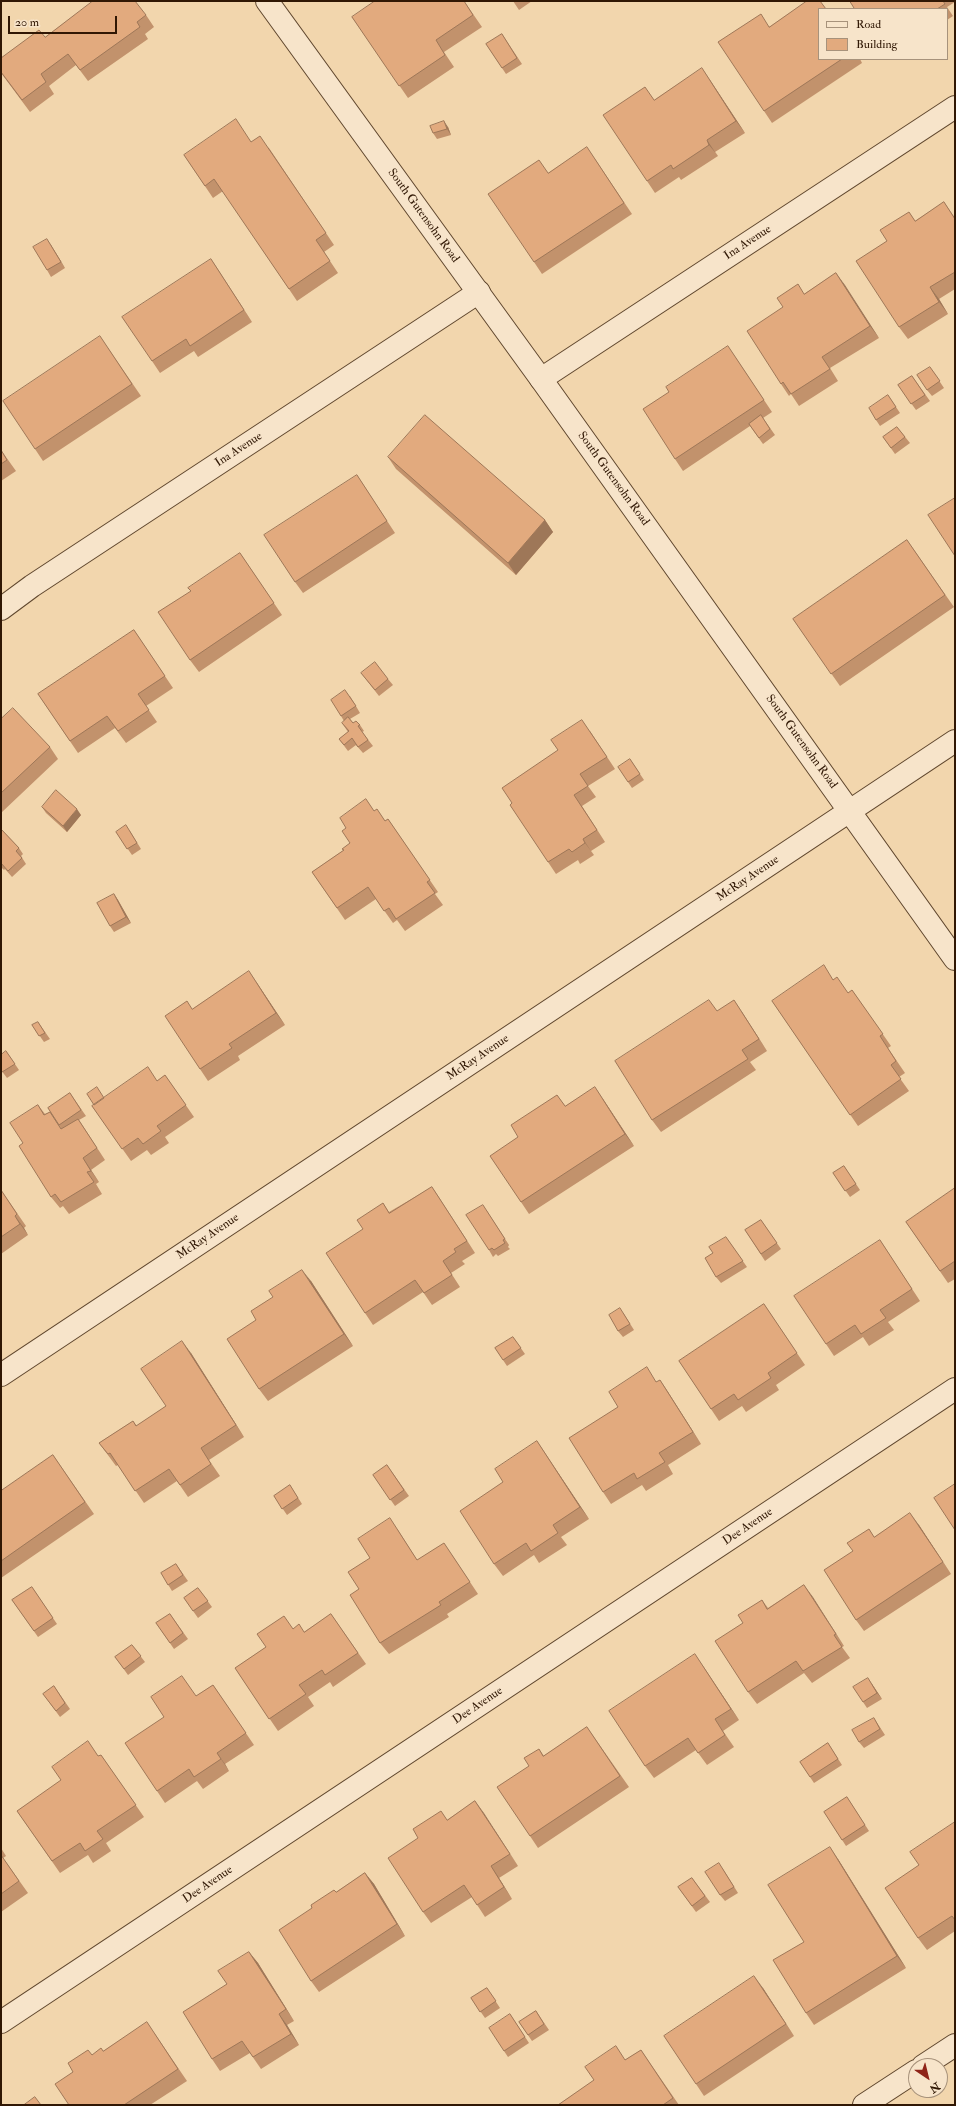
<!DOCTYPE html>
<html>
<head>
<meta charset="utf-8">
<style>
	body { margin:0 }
	#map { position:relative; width:956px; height:2106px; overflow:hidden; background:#f2d6ad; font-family:"IM FELL Double Pica",serif }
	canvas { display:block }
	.frame { position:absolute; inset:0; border:2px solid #301704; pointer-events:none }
	.legend { position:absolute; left:818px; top:8px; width:130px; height:52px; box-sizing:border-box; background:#f7e4ca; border:1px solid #a7927b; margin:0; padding:5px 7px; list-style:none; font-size:12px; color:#301704 }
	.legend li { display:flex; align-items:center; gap:8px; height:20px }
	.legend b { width:20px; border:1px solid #a7927b }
	.north { position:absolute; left:908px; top:2058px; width:40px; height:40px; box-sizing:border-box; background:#f7e4ca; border:1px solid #a7927b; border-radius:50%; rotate:145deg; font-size:11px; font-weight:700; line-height:16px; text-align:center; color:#301704 }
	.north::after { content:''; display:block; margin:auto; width:14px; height:18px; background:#8f2418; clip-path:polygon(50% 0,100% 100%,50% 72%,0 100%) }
	.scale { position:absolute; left:8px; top:16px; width:109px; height:18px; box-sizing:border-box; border:2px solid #301704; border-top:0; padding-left:5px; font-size:12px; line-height:14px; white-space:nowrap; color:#301704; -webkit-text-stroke:3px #f7e4ca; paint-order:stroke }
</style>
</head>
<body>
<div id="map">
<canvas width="956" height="2106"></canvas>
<div class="frame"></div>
<ul class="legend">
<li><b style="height:5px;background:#f7e4ca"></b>Road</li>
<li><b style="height:11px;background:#e2aa7e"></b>Building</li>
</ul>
<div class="north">N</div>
<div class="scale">20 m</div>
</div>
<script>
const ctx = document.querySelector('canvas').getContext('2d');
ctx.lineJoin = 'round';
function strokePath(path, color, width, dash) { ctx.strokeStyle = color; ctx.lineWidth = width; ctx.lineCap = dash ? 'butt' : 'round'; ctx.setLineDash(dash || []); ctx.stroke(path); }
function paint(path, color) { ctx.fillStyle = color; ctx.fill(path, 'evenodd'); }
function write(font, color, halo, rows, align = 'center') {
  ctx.font = font + ' "IM FELL Double Pica",serif'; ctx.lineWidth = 4; ctx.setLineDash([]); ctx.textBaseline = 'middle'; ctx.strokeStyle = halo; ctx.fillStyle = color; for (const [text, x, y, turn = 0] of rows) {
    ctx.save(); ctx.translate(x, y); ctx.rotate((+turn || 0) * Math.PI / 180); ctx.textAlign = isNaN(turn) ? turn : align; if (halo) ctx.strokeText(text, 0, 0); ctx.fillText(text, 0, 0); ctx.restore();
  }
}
const minor = new Path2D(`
	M541,379L955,107
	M1,609L32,586L479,292
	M1,2022L955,1389
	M923,2066L955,2045
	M864,2105L916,2071`);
const tertiary = new Path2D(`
	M267,1L541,379L955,959
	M1,1375L955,741`);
strokePath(minor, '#60472e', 24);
strokePath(tertiary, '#60472e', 24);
strokePath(minor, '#f7e4ca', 22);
strokePath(tertiary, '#f7e4ca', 22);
paint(new Path2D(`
	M464,1L482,27L444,52L454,67L408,98L352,17Z
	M513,1H532L519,10Z
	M850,1H955V2L947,7L953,16L947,20V9H855Z
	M146,15L154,27L145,34L148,39L88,81L76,65L49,86L54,94L30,112L1,73V58L45,37Z
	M769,26L819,59H860L862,63L772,123L764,111Z
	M502,34L522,64L506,74L486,44Z
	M710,80L745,133L715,152L718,156L681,180L679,177L655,193L647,181Z
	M448,127L451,135L437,139L433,133Z
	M251,142L269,148L334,245L324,252L338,273L297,301L223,191L213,198L184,155Z
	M595,159L632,214L542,274L534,262L548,173Z
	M944,202L955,218V289L939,299L948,314L908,339L899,327L887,241L909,212L915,221Z
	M51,245L65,268L51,277L47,270Z
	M211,259L252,322L198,357L194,351L160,373L152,361Z
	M836,273L879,338L830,368L838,381L799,406L791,394L789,396L781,384L804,294Z
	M108,348L141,396L43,461L35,449Z
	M736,358L772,412L763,418L775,435L763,444L750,426L683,471L675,459Z
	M930,367L944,388L932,396L927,390Z
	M912,376L930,401L916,410L898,385Z
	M888,395L900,413L880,426L876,420Z
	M897,427L910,443L895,454L883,437Z
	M1,450L16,471L1,481Z
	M388,457L545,520L553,532L516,575L396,469Z
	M357,475L395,533L303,593L295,582Z
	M907,540L954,607L840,686L793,619Z
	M240,553L282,615L199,672L190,660L191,591Z
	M134,630L173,688L146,706L157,722L126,743L115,728L78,753L38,694Z
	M361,673L388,679L393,685L379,696Z
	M350,696L360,713L350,719L353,723L360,725L364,731L362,732L373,746L363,753L356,745L348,751L339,739L348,732L342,723L344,721L341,716Z
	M1,719L50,747L58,759L1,813Z
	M590,731L615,769L588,786L596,797L582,806L605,842L591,851L594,855L580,864L578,860L556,874L548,862Z
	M630,759L644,780L632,788L628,782Z
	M42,807L81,815L67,832L46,813Z
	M374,811L385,821L388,819L438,892L435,894L443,905L405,931L397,920L393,923L376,899L345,920L312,872L344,850L350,843Z
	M1,829L19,848L23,854L21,856L26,864L12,877L5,869L4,870L1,867Z
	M130,831L141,849L132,855L116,832Z
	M114,894L118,900L131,923L114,932L110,926Z
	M834,979L848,993L852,990L891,1046L888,1048L905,1073L899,1077L909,1091L858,1126L772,1001Z
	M257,983L285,1025L238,1056L240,1060L208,1081L200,1069L193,1009Z
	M717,1011L742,1012L767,1051L750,1062L756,1070L661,1132L652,1120Z
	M38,1022L50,1039L44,1042L32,1025Z
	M6,1051L19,1070L7,1078L1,1070Z
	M165,1075L194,1117L165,1137L169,1143L151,1155L147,1150L131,1161L92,1106L104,1098L157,1081Z
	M70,1093L86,1116L79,1120L105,1160L91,1170L99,1182L96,1184L102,1194L69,1214L63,1206L60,1208L51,1197L23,1143L38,1105L45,1114L50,1112L62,1129L48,1108Z
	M557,1095L565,1106L603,1099L634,1146L529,1214L521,1202L518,1137Z
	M844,1166L860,1190L850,1197L833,1173Z
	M432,1187L475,1253L462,1261L465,1264L451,1273L460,1287L432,1305L423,1292L373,1325L365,1313L363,1229L383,1203L389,1212Z
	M955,1188V1279L948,1283L906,1222Z
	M1,1190L26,1226L24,1228L28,1235L1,1254Z
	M487,1211L509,1245L508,1247L510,1249L498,1256L496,1254L493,1257L489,1250Z
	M761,1220L781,1249L765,1261L745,1230Z
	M726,1237L747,1267L721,1283L716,1277L713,1253Z
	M880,1240L920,1301L888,1322L894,1330L869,1346L863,1337L834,1356L826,1344Z
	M311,1281L353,1346L268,1401L259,1389L256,1320Z
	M764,1304L805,1365L776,1385L779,1390L746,1412L742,1406L719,1421L679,1361Z
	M624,1314L634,1330L623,1337L618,1331Z
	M513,1337L525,1354L507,1366L495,1348Z
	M191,1353L244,1437L209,1460L220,1476L188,1497L177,1481L144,1503L118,1465L116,1466L99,1443L133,1421L137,1426L166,1406Z
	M660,1380L668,1392L701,1444L668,1465L673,1474L646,1491L642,1485L611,1504L603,1492L657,1382Z
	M537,1441L589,1519L561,1537L567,1545L539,1563L534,1555L503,1576L494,1564L503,1482Z
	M53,1455L94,1514L1,1578V1491Z
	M387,1465L409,1496L395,1506L373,1475Z
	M290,1485L302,1504L287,1515L274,1496Z
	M919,1525L951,1574L864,1631L856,1620L853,1551L869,1529L874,1537Z
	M398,1530L417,1560L452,1555L478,1594L447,1614L449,1617L389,1654L380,1643L359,1589L370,1558Z
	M176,1564L188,1581L172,1591L161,1573Z
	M804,1585L844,1646L842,1647L850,1658L812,1683L804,1673L757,1704L748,1692L743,1623L762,1600L768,1608Z
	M32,1587L57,1624L38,1637L12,1600Z
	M198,1588L212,1607L198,1618L184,1598Z
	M170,1614L188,1639L174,1649L156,1623Z
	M331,1614L366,1664L333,1687L330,1682L308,1697L314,1706L278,1731L235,1668L293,1629L304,1632Z
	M132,1645L145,1662L128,1675L115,1657Z
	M703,1666L739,1720L723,1731L734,1747L707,1765L696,1750L654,1778L645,1766Z
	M872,1684L882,1699L867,1708L863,1702Z
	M213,1685L254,1745L225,1764L229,1771L203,1789L197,1781L165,1803L157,1791L164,1717Z
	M54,1686L70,1709L60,1717L43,1694Z
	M874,1718L885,1735L864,1748L859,1742Z
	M587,1727L629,1787L538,1848L530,1836L529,1766L539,1749L544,1756Z
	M828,1743L842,1765L814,1783L800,1762Z
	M101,1755L144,1817L106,1843L111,1851L93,1863L88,1855L60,1873L17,1811Z
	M847,1797L869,1831L846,1846L824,1812Z
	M475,1801L518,1866L499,1878L512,1899L485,1917L472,1897L431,1923L423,1912L447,1820Z
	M955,1822V1931L927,1950L918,1938L919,1865Z
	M1,1848L6,1856L3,1858L28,1893L1,1912Z
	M838,1859L906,1968L814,2025L806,2013L804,1942Z
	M723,1869L738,1893L725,1901L720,1895Z
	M365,1873L374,1884L405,1936L319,1992L311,1981L336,1892Z
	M692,1878L710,1902L696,1912L678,1887Z
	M249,1952L258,1963L294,2021L287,2025L299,2045L261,2069L250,2053L220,2071L212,2059L227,1984Z
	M487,1988L500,2008L485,2018L471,1998Z
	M763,1988L794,2036L704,2096L696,2084Z
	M536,2011L549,2030L532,2041L519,2022Z
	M510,2014L529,2043L508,2057L504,2051Z
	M155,2034L187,2081L150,2105H69L73,2072L103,2051Z
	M641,2050L679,2105H558L625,2060Z`), '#c2926c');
paint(new Path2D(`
	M702,68L710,80L745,133L736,121Z
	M444,121L448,127L451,135L447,129Z
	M707,140L715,152L718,156L709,145Z
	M47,239L51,245L65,268L61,262Z
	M211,259L219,271L252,322L244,310Z
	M836,273L845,285L879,338L870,326Z
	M930,287L939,299L948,314L939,302Z
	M545,520L553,532L516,575L508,563Z
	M77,809L81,815L67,832L63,826Z
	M583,839L591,851L594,855L585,843Z
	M114,894L118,900L131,923L126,917Z
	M249,971L285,1025L276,1013Z
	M734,1000L742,1012L767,1051L759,1039Z
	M595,1087L603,1099L634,1146L625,1134Z
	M83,1158L99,1182L91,1171Z
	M432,1187L440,1199L475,1253L467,1241Z
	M15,1216L24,1228L28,1235L20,1224Z
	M302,1270L311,1281L353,1346L344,1334Z
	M182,1341L191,1353L244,1437L236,1425Z
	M660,1380L668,1392L701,1444L693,1432Z
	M537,1441L589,1519L580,1507Z
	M910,1513L919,1525L951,1574L943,1562Z
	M804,1585L813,1597L844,1646L836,1634Z
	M695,1654L739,1720L731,1709Z
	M868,1678L882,1699L877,1693Z
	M217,1753L225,1764L229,1771Z
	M475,1801L484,1813L518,1866L510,1854Z
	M830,1847L838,1859L906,1968L897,1956Z
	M491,1866L499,1878L512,1899L504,1887Z
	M365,1873L374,1884L405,1936L397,1924Z
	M249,1952L258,1963L294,2021L286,2009Z
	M754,1976L763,1988L794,2036Z
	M279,2014L287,2025L299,2045L291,2034Z`), '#9e7758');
const building = new Path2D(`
	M93,1H135L146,15L137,22L140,27L80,70L68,54L41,74L46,82L22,100L1,72V58L39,30L45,37Z
	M375,1H464L473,15L436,40L445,55L399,86L352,17Z
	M807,1H820L826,9H819V59H842L764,111L718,42L761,14L769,27Z
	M850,1H943L945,4L937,9H855Z
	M502,34L517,58L502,68L486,44Z
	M702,68L736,121L707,140L709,145L673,169L671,165L647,181L603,115L645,87L654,100Z
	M236,119L251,142L260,136L326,233L316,240L330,261L289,289L214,179L205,186L184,155Z
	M444,121L447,129L433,133L430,126Z
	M587,147L624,203L534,262L488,194L539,160L548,173Z
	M944,202L955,219V272L930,287L939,302L899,327L856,261L887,241L880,230L909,212L915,221Z
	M47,239L61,262L47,270L33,247Z
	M211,259L244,310L190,346L186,339L152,361L122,317Z
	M836,273L870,326L822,357L830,369L791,394L783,382L781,384L747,331L783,307L777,298L798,284L804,294Z
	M100,336L132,384L35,449L3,401Z
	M728,346L764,400L675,459L643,409L669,392L666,387Z
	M930,367L940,381L927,390L917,375Z
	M912,376L925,395L911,404L898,385Z
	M888,395L896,407L876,420L869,408Z
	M425,415L545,520L508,563L388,457Z
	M761,415L770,429L759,438L749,424Z
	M897,427L905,437L891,448L883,437Z
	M1,450L7,460L1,464Z
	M357,475L387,521L295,582L264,535Z
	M955,498V556L928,515Z
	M907,540L945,595L831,674L793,619Z
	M240,553L274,603L190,660L158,612L191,591L188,588Z
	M134,630L165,676L138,694L149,710L118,731L107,716L70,741L38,694Z
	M375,662L388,679L375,690L361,673Z
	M345,690L356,706L341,716L331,700Z
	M13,708L50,747L1,793V719Z
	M348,717L353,723L356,721L360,725L358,726L368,740L358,747L352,738L344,745L339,739L349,731L342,723Z
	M582,720L607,757L580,774L588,786L574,795L597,830L583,839L585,843L572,852L569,849L548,862L510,805L512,803L502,788L558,750L551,740Z
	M630,759L640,774L628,782L618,767Z
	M56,790L77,809L63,826L42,807Z
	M366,799L374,811L377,809L385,821L388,819L430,880L427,882L435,893L396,919L389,908L384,911L368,887L337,908L312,872L344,850L342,849L350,843L342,831L346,828L340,818Z
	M126,825L137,843L127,849L116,832Z
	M1,829L19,848L16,851L22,858L8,871L1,863Z
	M114,894L126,917L110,926L97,903Z
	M824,965L833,980L837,977L848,993L852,990L883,1034L880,1036L896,1061L891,1065L901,1079L850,1115L772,1001Z
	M249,971L276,1013L229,1044L232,1048L200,1069L165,1016L187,1001L192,1009Z
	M709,1000L717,1011L734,1000L759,1039L742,1050L748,1059L652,1120L615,1061Z
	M38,1022L45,1033L39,1036L32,1025Z
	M6,1051L15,1064L2,1072L1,1070V1055Z
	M148,1067L157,1081L165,1075L186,1105L157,1126L161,1131L143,1144L138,1138L122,1149L92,1106Z
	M97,1087L104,1098L94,1105L87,1094Z
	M595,1087L625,1134L521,1202L490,1156L518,1137L511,1125L557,1095L565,1106Z
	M70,1093L81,1110L59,1125L48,1108Z
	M38,1105L44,1115L50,1112L61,1129L78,1119L97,1148L83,1158L91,1171L87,1172L94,1182L61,1202L55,1194L51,1197L19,1146L23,1143L10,1123Z
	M844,1166L856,1184L845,1191L833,1173Z
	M432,1187L467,1241L454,1249L456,1252L443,1261L452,1275L424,1293L415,1280L365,1313L326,1253L363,1229L357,1220L383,1203L389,1213Z
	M955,1188V1261L940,1271L906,1222Z
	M1,1190L17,1214L15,1216L20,1224L1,1237Z
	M483,1205L505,1239L503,1240L505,1243L494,1250L492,1248L489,1250L466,1215Z
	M761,1220L777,1243L761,1254L745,1230Z
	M726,1237L743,1261L716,1277L705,1258L713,1253L709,1247Z
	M880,1240L912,1289L880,1310L886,1318L861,1334L855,1325L826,1344L794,1296Z
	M302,1270L344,1334L259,1389L227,1339L256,1320L251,1311L273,1297L269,1291Z
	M764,1304L797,1353L768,1373L771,1378L738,1400L734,1394L711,1409L679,1361Z
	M620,1308L630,1324L618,1331L609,1315Z
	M513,1337L521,1348L503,1360L495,1348Z
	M182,1341L236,1425L201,1448L211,1464L180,1485L169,1469L135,1491L110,1453L108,1454L99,1443L133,1421L136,1426L166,1406L141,1369Z
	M647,1367L656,1382L660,1380L693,1432L659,1453L665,1462L637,1479L634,1473L603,1492L569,1438L618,1407L609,1392Z
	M537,1441L580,1507L553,1525L558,1533L531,1551L526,1543L494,1564L460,1511L503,1482L495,1469Z
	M53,1455L85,1502L1,1561V1491Z
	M387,1465L404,1490L390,1500L373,1475Z
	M955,1484V1530L934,1498Z
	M290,1485L298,1498L282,1509L274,1496Z
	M910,1513L943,1562L856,1620L824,1570L853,1551L847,1543L869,1529L874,1537Z
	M390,1518L417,1560L444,1543L470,1582L439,1602L441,1605L380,1643L350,1595L359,1589L348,1572L370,1558L358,1539Z
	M176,1564L183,1575L168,1585L161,1573Z
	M804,1585L836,1634L834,1635L842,1647L803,1671L796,1661L748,1692L715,1641L743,1623L738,1615L762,1600L767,1609Z
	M32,1587L53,1618L34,1631L12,1600Z
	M198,1588L208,1601L193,1611L184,1598Z
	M170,1614L183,1633L170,1643L156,1623Z
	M331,1614L358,1653L325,1675L322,1670L299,1685L306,1694L269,1719L235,1668L266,1647L257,1634L284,1616L293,1629L299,1624L304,1632Z
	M132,1645L141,1656L124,1669L115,1657Z
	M695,1654L731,1709L715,1719L725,1735L698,1753L688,1738L645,1766L609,1711Z
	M182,1676L196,1696L213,1685L246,1733L217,1753L221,1759L194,1777L189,1769L157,1791L125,1743L164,1717L151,1697Z
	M868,1678L877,1693L863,1702L853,1687Z
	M54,1686L65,1703L56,1711L43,1694Z
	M874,1718L880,1729L859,1742L852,1730Z
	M587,1727L620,1776L530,1836L497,1787L529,1766L524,1758L539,1749L543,1756Z
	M88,1741L98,1756L101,1755L136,1805L97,1831L103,1839L85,1851L80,1843L52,1861L17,1811L61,1780L52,1767Z
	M828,1743L838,1759L810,1777L800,1762Z
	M847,1797L865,1825L842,1840L824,1812Z
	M475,1801L510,1854L491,1866L504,1887L477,1905L464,1885L423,1912L388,1858L418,1838L413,1829L441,1811L447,1820Z
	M955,1822V1920L952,1916L918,1938L885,1888L919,1865L910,1852Z
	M830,1847L897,1956L806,2013L773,1960L804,1942L768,1885Z
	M1,1855L19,1881L1,1894Z
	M719,1863L734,1887L720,1895L705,1872Z
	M365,1873L397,1924L311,1981L279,1930L312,1908L311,1905L334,1890L336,1892Z
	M692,1878L705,1896L692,1906L678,1887Z
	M249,1952L286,2009L279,2014L291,2034L253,2057L242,2041L212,2059L183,2012L227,1984L218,1971Z
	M754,1976L786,2024L696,2084L664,2036Z
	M487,1988L496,2001L480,2012L471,1998Z
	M536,2011L544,2024L528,2035L519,2022Z
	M510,2014L525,2037L504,2051L489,2028Z
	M147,2022L178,2069L124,2105H69L55,2084L73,2072L68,2063L88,2050L92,2055L101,2048L103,2051Z
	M616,2046L625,2060L641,2050L673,2098L663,2105H558L594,2080L585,2067Z
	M35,2097L41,2105H24Z`);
paint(building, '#e2aa7e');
strokePath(building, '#9e7758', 1);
write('12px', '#301704', '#f7e4ca', [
	["South Gutensohn Road",423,216,54],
	["Ina Avenue",748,243,-33],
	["Ina Avenue",239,450,-33],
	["South Gutensohn Road",613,479,54],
	["South Gutensohn Road",801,742,54],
	["McRay Avenue",748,879,-34],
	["McRay Avenue",478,1058,-34],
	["McRay Avenue",208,1237,-34],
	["Dee Avenue",748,1527,-34],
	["Dee Avenue",478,1706,-34],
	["Dee Avenue",208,1885,-34]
]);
</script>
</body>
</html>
